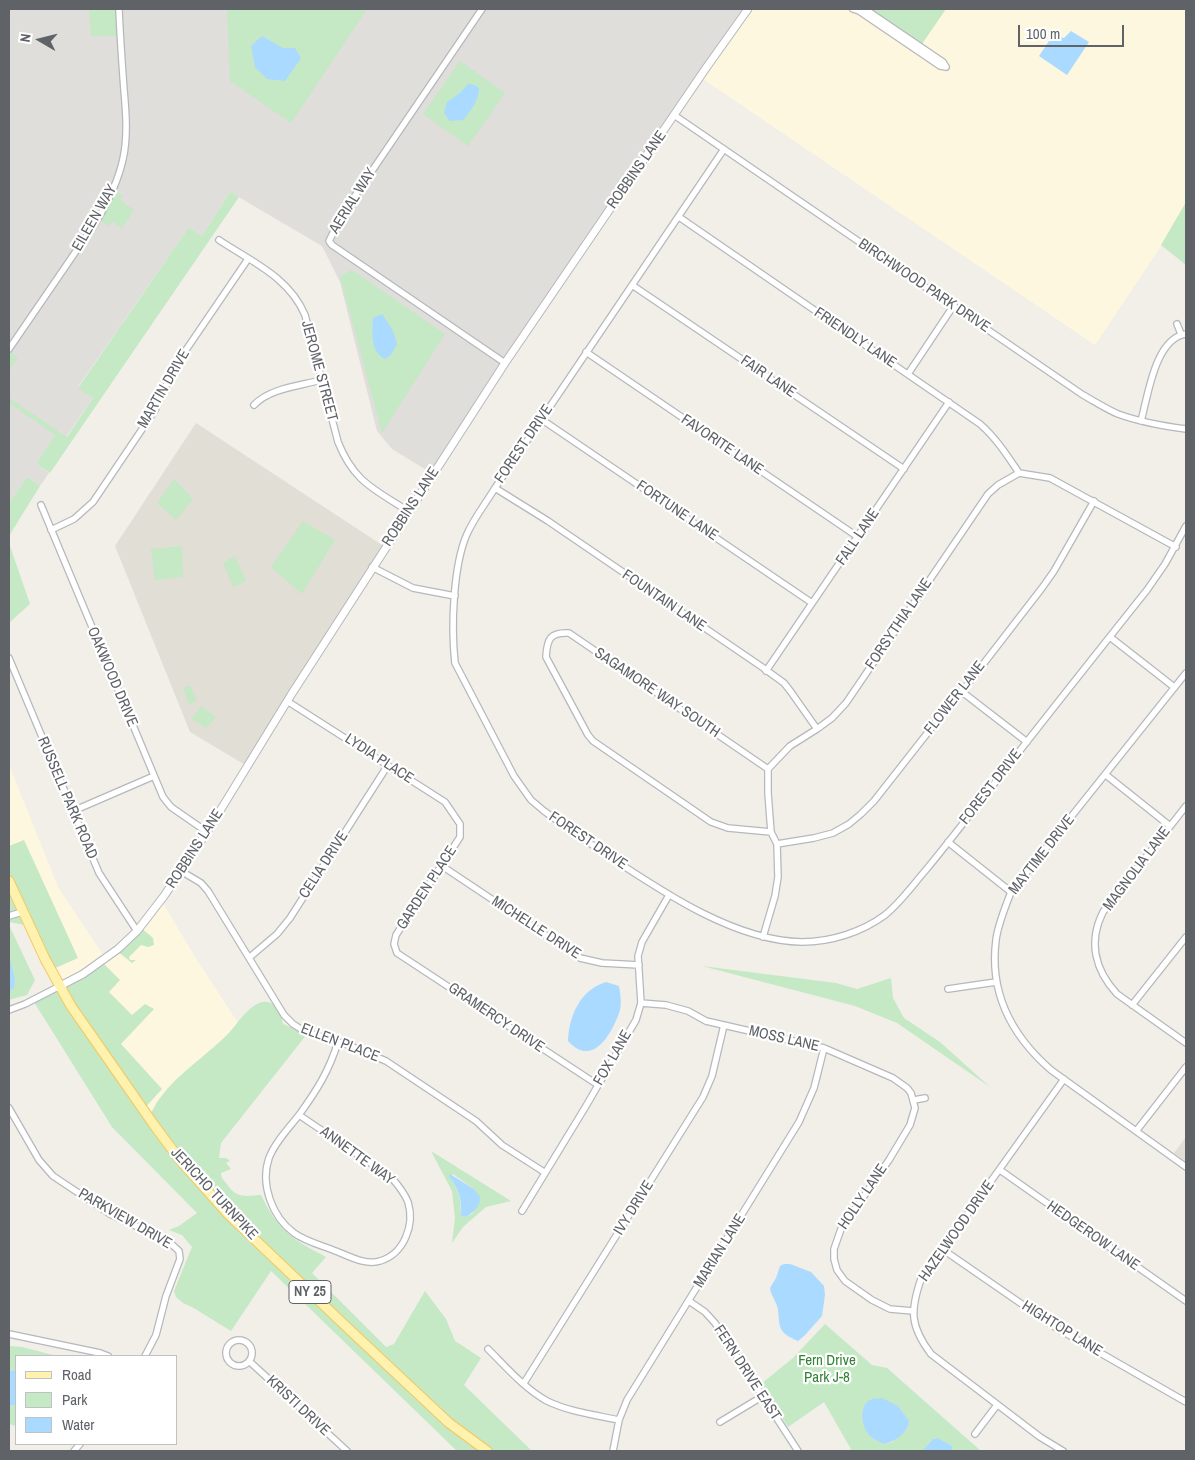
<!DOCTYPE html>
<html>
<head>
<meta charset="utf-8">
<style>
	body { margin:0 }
	#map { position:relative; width:1195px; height:1460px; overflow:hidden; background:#f1efe8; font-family:"Archivo Narrow",sans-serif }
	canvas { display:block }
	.frame { position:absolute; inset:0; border:10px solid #5f6368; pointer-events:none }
	.legend { position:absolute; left:15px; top:1355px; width:162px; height:90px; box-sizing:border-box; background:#fff; border:1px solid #bfc1c3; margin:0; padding:6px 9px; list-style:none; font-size:15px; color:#5f6368 }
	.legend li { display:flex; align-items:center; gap:10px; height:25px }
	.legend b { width:25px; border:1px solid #bfc1c3 }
	.north { position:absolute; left:15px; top:15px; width:50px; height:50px; -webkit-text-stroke:4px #fff; paint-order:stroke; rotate:278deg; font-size:14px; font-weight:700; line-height:20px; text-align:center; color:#5f6368 }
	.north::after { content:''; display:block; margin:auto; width:18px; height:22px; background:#5f6368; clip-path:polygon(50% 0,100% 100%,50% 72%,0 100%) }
	.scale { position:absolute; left:1018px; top:25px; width:106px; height:22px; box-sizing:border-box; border:2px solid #5f6368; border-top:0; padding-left:6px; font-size:15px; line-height:18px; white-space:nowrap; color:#5f6368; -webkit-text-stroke:4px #fff; paint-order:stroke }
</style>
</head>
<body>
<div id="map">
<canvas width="1195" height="1460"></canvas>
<div class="frame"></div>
<ul class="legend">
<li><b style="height:6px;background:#fff2af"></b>Road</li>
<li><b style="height:14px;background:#c5e8c5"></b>Park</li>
<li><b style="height:14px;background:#aadaff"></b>Water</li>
</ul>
<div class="north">N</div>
<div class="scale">100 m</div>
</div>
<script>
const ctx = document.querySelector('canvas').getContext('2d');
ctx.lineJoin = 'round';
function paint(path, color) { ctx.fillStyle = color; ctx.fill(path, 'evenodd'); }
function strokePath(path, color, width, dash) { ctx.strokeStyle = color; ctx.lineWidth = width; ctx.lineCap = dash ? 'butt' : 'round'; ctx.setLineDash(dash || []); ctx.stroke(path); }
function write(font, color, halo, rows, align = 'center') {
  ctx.font = font + ' "Archivo Narrow",sans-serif'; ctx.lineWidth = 4.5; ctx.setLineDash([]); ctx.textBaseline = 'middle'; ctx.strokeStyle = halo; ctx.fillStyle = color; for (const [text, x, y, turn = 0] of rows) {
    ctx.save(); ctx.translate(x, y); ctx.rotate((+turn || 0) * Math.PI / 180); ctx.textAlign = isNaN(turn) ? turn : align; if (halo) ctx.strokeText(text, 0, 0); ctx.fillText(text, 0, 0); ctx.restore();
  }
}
paint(new Path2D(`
	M749,9H1186V202L1161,246L1095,345L700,77Z
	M9,765L58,887L106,959L161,900L195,957L238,1023L227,1035L177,1079L160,1098L149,1118L76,1012L9,883Z`), '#fef7e0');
paint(new Path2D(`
	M9,9H750L433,474L392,449L377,431L340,282L322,246L230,192L202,236L189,227L78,387L93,398L66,437L58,431L36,464L49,473L40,486L27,477L9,503Z`), '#e0deda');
paint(new Path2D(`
	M196,423L385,547L247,766L190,732L115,546Z
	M1186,1137V1162L1174,1153Z`), '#e1ded6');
paint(new Path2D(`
	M89,9H119L120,36H91Z
	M227,9H367L291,123L230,81Z
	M869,9H946L922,44Z
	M460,61L505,93L468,146L423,114Z
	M113,191L123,196L120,200L134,210L122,228L112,221L109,226L98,219Z
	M230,192L239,197L50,473L36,464L55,435L9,403V398L67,437L93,398L78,388L189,227L202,236Z
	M1186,202V265L1161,245Z
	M352,270L445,334L382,433L340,276Z
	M9,351L18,357L9,371Z
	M27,477L40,486L9,536V503Z
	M174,479L193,499L176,520L157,503Z
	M303,521L335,540L302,594L271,567Z
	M9,543L30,604L10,622L9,621Z
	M182,546L183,577L155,580L151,549Z
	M235,556L246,581L233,587L223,563Z
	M190,685L197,701L189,704L183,688Z
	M201,706L216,717L206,728L192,719Z
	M24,840L78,958L51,970L9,880V846Z
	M9,889L25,925L9,922Z
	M9,925L35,980L27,995L9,1000V991L15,982L9,955Z
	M140,927L153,938L154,945L148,947L141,945L129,957L130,960H136L132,963L117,951Z
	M102,962L120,980L109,992L132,1015L145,1004L154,1009L121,1044L162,1089L143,1110L149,1118C152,1111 155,1104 160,1098C178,1073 205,1057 227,1035C237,1025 245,1009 259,1003C273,997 282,1012 283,1024L307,1034L221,1143L219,1158H226L230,1161L226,1163L231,1169L221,1173C221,1178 223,1179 226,1183C237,1199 243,1196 261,1195C279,1232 291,1238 326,1257L312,1273L386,1347L394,1344L425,1291L446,1319L455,1341L481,1358L464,1385L532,1451H457L271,1271L231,1331L192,1307L183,1303L176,1297L174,1291L192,1247L182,1235L169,1230L179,1226L197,1213L112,1127L34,1002Z
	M702,966L836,983L857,989L891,978L893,998L904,1018L940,1042L990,1087L897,1023L855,1006Z
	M431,1151L511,1201L486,1207L463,1227L452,1243L455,1218L452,1191ZM453,1174L474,1189L473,1213L466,1217L461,1216C461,1201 459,1188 449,1177Z
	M825,1324L872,1365L887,1368L981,1451H952V1446L938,1438L933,1439L922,1451H852L824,1402L788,1427L761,1384L793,1358ZM864,1425L908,1428L892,1442L884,1444L872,1438Z
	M9,1346L22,1347L57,1356H16V1370L9,1371Z
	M9,1405H16V1426L9,1424Z`), '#c5e8c5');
paint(new Path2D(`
	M1071,31L1089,42L1067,75L1039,56L1053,35L1064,38Z
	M262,36L283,48H295L301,58L285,81L267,79L255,67L251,46Z
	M468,84L474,85L479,88C479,101 471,110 463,120L450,121L444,113L447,102L460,93Z
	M382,314L393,331L397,344L391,355L385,359C370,351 372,333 373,318Z
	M9,955L15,979L14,988L9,991Z
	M606,982L619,986C620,993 622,1002 620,1010C613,1032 593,1069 568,1041C569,1016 580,990 606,982Z
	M450,1174L474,1189L480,1197C480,1208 473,1212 466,1217L461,1216C462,1201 459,1188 449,1177Z
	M784,1264H790L811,1272L824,1286L825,1295L822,1316L805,1335L798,1341C778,1332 780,1329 778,1310C777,1302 771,1296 770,1288L776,1278L780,1266Z
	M16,1370V1405H9V1371Z
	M882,1398L898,1406L909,1421C908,1433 896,1441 884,1444C880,1442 874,1440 870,1436C862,1428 858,1407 870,1400C873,1398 878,1399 882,1398Z
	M938,1438L952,1446V1451H922L933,1439Z`), '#aadaff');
const minor = new Path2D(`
	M482,9L342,215L329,241L332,245L505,363
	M853,9L859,11L940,66L946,67
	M865,9L943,62L946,67
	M674,115L1083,395C1094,401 1106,409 1118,414C1140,422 1163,426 1186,429
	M724,149L495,488C486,503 474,518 467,534C453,566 451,627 455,663L514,776L531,800L544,811C566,827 588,842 610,857C664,893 736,941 802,942C831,942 862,932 885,915C901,902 912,886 925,871C945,847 964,822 983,798C1037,728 1092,659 1147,590L1165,564L1186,526
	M679,217L980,424C996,438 1007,455 1019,473
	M219,240C252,262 289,277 305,315L338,442C354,482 374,489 408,511
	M632,285L904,469
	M1177,324L1181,334
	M9,349L96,222C108,202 118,182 123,159C128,137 126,112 124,90C122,63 120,36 119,9
	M586,352L858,537
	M908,374L954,305
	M254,405C270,388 300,386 321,380
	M541,419L812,603
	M1141,421C1148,396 1155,338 1186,334
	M495,488L548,521L762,667L784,683L791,692L817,729
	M41,505L163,797L171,807L207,832
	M51,530L74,519L93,502L155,410L175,366L248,259
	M372,567L413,588L455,596
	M1110,637L1174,687
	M9,658L99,873L137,931
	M766,671L949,402
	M1186,673L1011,892C1005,908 998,924 996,940C989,994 1012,1036 1051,1070L1186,1167
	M961,691L1027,742
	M287,701L445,802L460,824V837L396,935L394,944L397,953L598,1085
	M768,769L569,633C550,632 547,639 546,657L588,735L593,741L711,822L728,828L771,832
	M1106,775L1170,826
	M1186,806L1103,912C1088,942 1095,970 1117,994L1186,1043
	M73,811L154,776
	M948,842L1011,892
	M777,844L814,838L833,833L849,824L861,814L874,801L951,703L957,698L1042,588L1054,571L1094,501
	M442,866L580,958L602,963L639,965
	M181,871L201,883L208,891L284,1015L293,1024L304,1031L348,1045L386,1061L476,1121L502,1145L544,1172
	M9,916L22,912
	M763,937L775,896L778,877L777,844L771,832L768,793V769L790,746L817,729L832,718L846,703L988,494L998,485L1019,473L1050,478L1176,547
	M250,957L277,934L290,918L388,765
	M948,989L996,982
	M641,1003L666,1005L688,1011L706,1021L824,1048L893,1078L907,1088L911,1093L915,1108L910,1125L889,1160L841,1229L834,1249V1259L837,1270L845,1281L872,1300L890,1309L913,1311
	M1132,1005L1186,937
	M9,1010L25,1004L60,986
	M914,1100L925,1098
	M9,1108L39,1160L53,1176L110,1214L168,1241L179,1251L180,1259L166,1296L156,1335L145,1356
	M299,1115C289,1128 275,1142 269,1158C260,1184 272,1217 294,1233C305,1241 320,1245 333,1250C347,1255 365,1266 380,1261C404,1254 415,1225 408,1202C404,1192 398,1185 391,1177L299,1115C317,1090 329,1071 338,1042
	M1137,1130L1186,1067
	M1000,1170L1186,1301
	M522,1211L586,1106L636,1020L641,1003L638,956L642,942L669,895
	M942,1249L1055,1327L1186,1402
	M689,1301L705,1312L715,1323L798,1451
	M9,1334L100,1353L108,1356
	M226 1353a13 13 0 1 1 26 0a13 13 0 1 1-26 0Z
	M488,1349C506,1367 525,1389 547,1401C570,1412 595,1415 619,1420
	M249,1361L347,1451
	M524,1383L703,1097L712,1076L724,1025
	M720,1422L763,1396
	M975,1434L997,1405
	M74,1451L80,1444
	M613,1451L619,1420L627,1400L799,1122L814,1088L824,1048
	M1063,1451L1040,1437L931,1354C910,1326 910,1311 921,1279L1064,1079`);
const tertiary = new Path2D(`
	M60,986L83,974L118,949L137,931L164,896L207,832L291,695L505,363L706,68L748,9`);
const primary = new Path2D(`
	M9,881L45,959L71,1006L154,1125L180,1160L228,1214L352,1332L449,1423L487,1451`);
strokePath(minor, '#b5b8bc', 8);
strokePath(tertiary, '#b5b8bc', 9);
strokePath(primary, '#f2c960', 11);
strokePath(minor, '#fff', 5.5);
strokePath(tertiary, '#fff', 7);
strokePath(primary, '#fff2af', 9);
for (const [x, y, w] of [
	[310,1292,42]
]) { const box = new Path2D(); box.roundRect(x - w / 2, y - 11.5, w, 23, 4); ctx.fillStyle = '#fff'; ctx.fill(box); strokePath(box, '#5f6368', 1); }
write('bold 14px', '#5f6368', null, [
	["NY 25",310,1292]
]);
write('15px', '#5f6368', '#fff', [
	["ROBBINS LANE",637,170,-55],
	["AERIAL WAY",353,201,-58],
	["EILEEN WAY",95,218,-60],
	["BIRCHWOOD PARK DRIVE",924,286,34],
	["FRIENDLY LANE",855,338,34],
	["JEROME STREET",319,371,75],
	["FAIR LANE",768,377,34],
	["MARTIN DRIVE",164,389,-60],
	["FOREST DRIVE",524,444,-56],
	["FAVORITE LANE",722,445,34],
	["ROBBINS LANE",411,507,-57],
	["FORTUNE LANE",677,511,34],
	["FALL LANE",858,537,-56],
	["FOUNTAIN LANE",664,601,34],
	["FORSYTHIA LANE",899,624,-56],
	["OAKWOOD DRIVE",112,677,67],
	["SAGAMORE WAY SOUTH",657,693,34],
	["FLOWER LANE",955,698,-52],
	["LYDIA PLACE",379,759,33],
	["FOREST DRIVE",991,787,-52],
	["RUSSELL PARK ROAD",67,798,67],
	["FOREST DRIVE",588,841,34],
	["ROBBINS LANE",195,849,-57],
	["MAYTIME DRIVE",1042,855,-52],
	["CELIA DRIVE",324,865,-57],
	["MAGNOLIA LANE",1137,869,-53],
	["GARDEN PLACE",427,888,-57],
	["MICHELLE DRIVE",536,928,33],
	["GRAMERCY DRIVE",496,1018,34],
	["MOSS LANE",784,1039,13],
	["ELLEN PLACE",340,1043,21],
	["FOX LANE",613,1058,-60],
	["ANNETTE WAY",357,1156,36],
	["JERICHO TURNPIKE",214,1194,47],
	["HOLLY LANE",863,1197,-56],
	["IVY DRIVE",634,1208,-58],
	["PARKVIEW DRIVE",125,1219,30],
	["HAZELWOOD DRIVE",957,1231,-55],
	["HEDGEROW LANE",1093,1236,35],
	["MARIAN LANE",720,1251,-58],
	["HIGHTOP LANE",1062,1329,32],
	["FERN DRIVE EAST",747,1373,57],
	["KRISTI DRIVE",298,1406,43]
]);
write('15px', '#348238', '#fff', [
	["Fern Drive",827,1361],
	["Park J-8",827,1378]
]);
</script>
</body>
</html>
